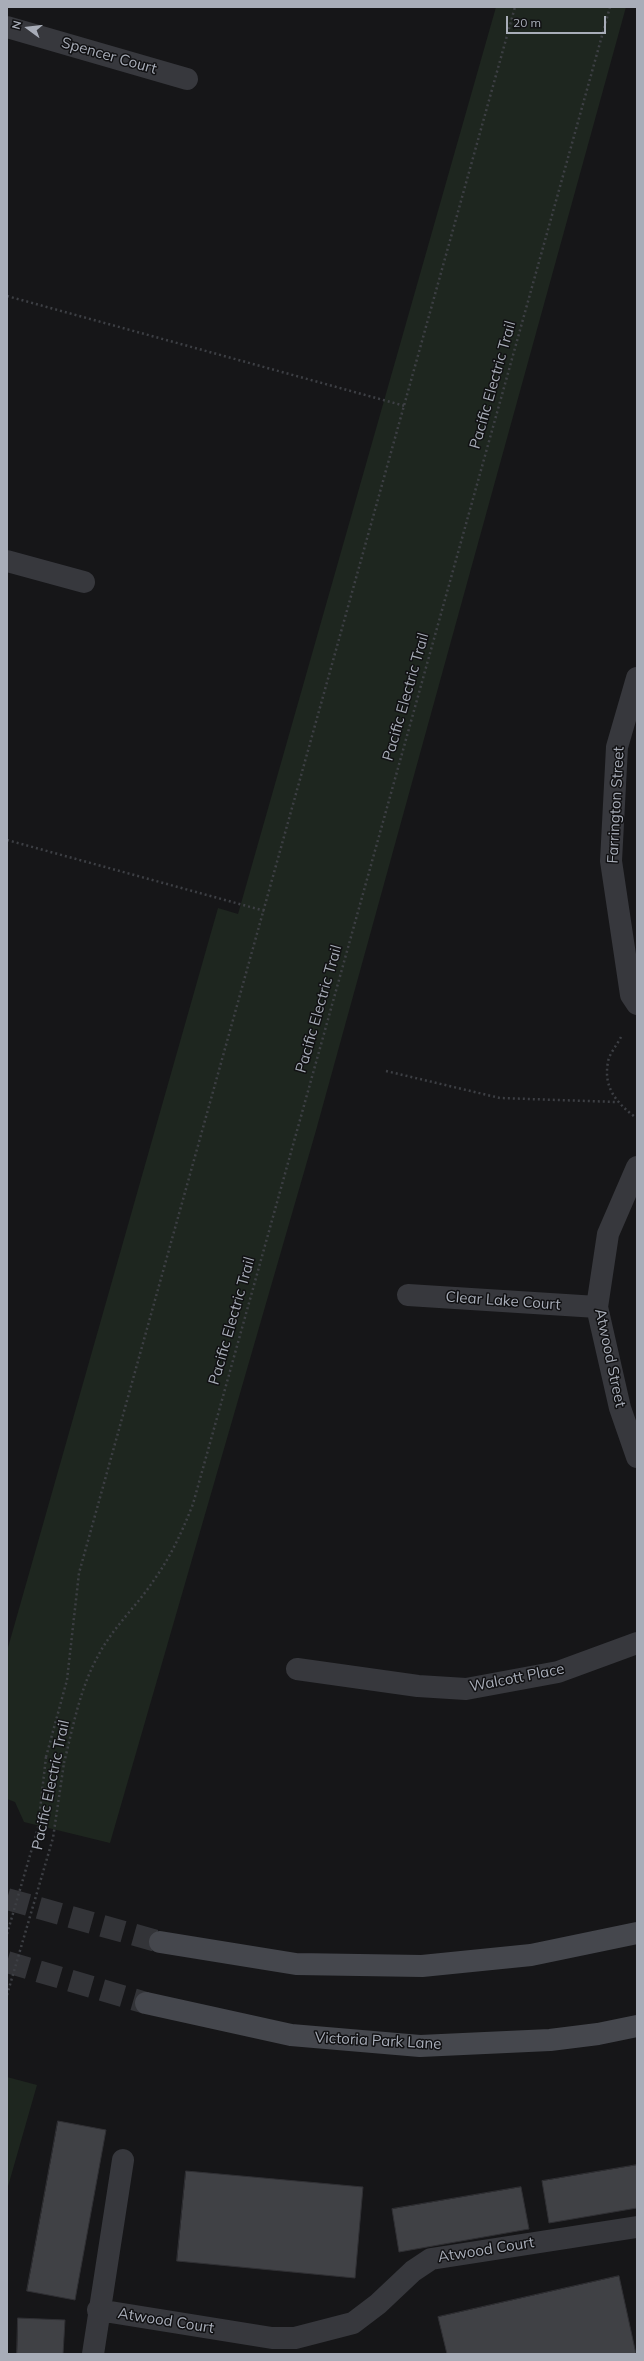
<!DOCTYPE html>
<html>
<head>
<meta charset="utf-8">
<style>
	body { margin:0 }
	#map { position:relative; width:644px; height:2361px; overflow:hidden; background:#161618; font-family:Mulish,sans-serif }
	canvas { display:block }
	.frame { position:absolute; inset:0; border:8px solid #a8adb8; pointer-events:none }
	.north { position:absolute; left:8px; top:8px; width:40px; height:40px; -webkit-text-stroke:3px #111113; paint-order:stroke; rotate:285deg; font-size:11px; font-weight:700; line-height:16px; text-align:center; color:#a8adb8 }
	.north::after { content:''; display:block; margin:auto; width:14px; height:18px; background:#a8adb8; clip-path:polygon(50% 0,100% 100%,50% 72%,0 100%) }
	.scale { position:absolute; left:506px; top:16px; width:100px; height:18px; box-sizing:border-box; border:2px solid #a8adb8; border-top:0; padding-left:5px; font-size:12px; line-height:14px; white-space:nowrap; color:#a8adb8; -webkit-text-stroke:3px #111113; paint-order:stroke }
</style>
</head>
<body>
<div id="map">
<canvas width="644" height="2361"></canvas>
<div class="frame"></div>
<div class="north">N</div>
<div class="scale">20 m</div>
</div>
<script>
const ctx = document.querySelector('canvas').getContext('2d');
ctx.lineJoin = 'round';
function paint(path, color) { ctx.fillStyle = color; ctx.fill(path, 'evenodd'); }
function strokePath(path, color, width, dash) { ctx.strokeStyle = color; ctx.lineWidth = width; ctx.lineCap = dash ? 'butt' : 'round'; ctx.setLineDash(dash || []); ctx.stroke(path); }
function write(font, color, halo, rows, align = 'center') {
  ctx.font = font + ' Mulish,sans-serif'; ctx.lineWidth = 3; ctx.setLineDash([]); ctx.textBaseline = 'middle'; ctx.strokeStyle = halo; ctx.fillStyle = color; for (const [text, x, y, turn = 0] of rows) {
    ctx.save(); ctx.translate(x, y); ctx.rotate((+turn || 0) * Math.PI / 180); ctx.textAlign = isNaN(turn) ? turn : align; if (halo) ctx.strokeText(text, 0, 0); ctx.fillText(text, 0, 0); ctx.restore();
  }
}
paint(new Path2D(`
	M496,7H626L315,1134L110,1843L24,1822L15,1802L7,1799V1651L218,908L238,914Z
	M7,2077L37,2085L7,2190Z`), '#1e261f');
const building = new Path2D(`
	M58,2121L106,2130L75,2300L27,2291Z
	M637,2165V2208L549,2223L542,2181Z
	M186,2171L363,2187L355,2278L177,2261Z
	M521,2187L529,2229L399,2252L392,2209Z
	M619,2276L636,2354H447L438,2317Z
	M18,2318L65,2320L63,2354H17Z`);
paint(building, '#404145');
strokePath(building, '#303034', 1);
strokePath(new Path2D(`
	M7,1899L160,1942
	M7,1962L146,2003`), '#333438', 22, [22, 11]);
strokePath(new Path2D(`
	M7,296L405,406
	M7,840L265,911
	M621,1037C617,1045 609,1054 608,1062C603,1088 617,1103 635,1117
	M386,1071L500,1098L616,1102
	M46,1757L67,1680L79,1573L515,7
	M64,1763C73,1727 80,1688 98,1656C113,1627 137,1606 154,1580C171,1556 182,1532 193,1504L610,7`), '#3d3f44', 2.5, [2, 3]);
strokePath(new Path2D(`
	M7,27L187,79
	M7,561L84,582
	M637,678L617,747L611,861L631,995L637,1004
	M637,1167L608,1234L597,1307L620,1408L637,1457
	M408,1295L597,1307
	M297,1669L418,1686L466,1689L558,1672L637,1643
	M98,2310L272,2338H295L353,2323L378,2304L413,2271L431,2259L637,2227
	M93,2354L123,2160`), '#37383d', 22);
strokePath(new Path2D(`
	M160,1942L296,1964L422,1966L531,1955L637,1933
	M146,2003L291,2035L420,2046L550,2040L598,2034L637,2026`), '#45474d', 22);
strokePath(new Path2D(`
	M7,1934L38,1828L46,1757
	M7,1995L53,1838L64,1763`), '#3d3f44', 2.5, [2, 3]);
write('15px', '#a8adb8', '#111113', [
	["Spencer Court",109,56,16],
	["Pacific Electric Trail",493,385,-74],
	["Pacific Electric Trail",406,697,-74],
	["Farrington Street",616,805,-87],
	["Pacific Electric Trail",319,1009,-74],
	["Clear Lake Court",503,1301,4],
	["Pacific Electric Trail",232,1321,-74],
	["Atwood Street",610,1358,78],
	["Walcott Place",517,1678,-11],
	["Pacific Electric Trail",51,1785,-78],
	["Victoria Park Lane",378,2041,3],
	["Atwood Court",486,2250,-9],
	["Atwood Court",166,2321,9]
]);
</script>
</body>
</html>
